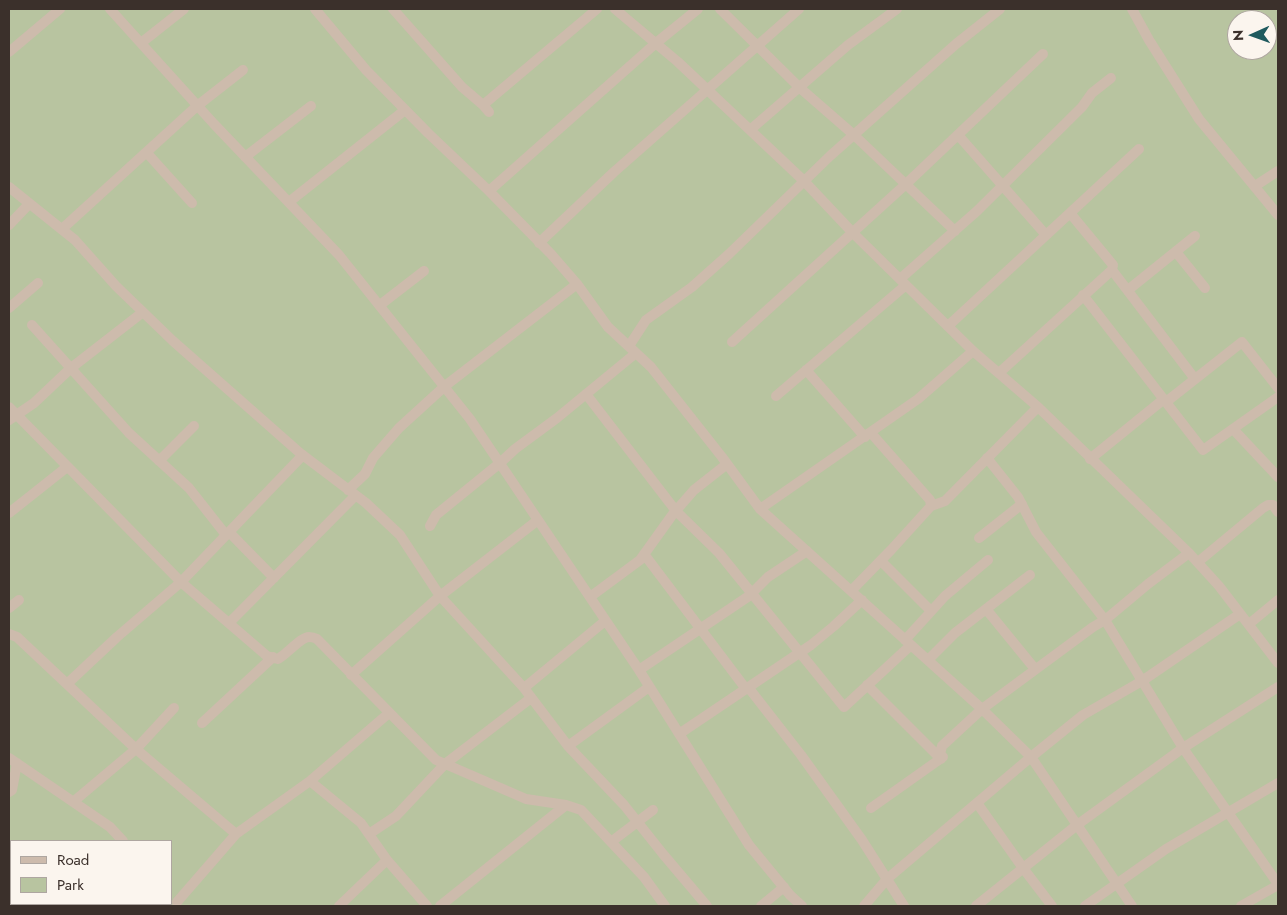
<!DOCTYPE html>
<html>
<head>
<meta charset="utf-8">
<style>
	body { margin:0 }
	#map { position:relative; width:1287px; height:915px; overflow:hidden; background:#f4ebe1; font-family:Jost,sans-serif }
	canvas { display:block }
	.frame { position:absolute; inset:0; border:10px solid #3b302b; pointer-events:none }
	.legend { position:absolute; left:10px; top:840px; width:162px; height:65px; box-sizing:border-box; background:#fbf5ee; border:1px solid #aea6a0; margin:0; padding:6px 9px; list-style:none; font-size:15px; color:#3b302b }
	.legend li { display:flex; align-items:center; gap:10px; height:25px }
	.legend b { width:25px; border:1px solid #aea6a0 }
	.north { position:absolute; left:1227px; top:10px; width:50px; height:50px; box-sizing:border-box; background:#fbf5ee; border:1px solid #aea6a0; border-radius:50%; rotate:268deg; font-size:14px; font-weight:700; line-height:20px; text-align:center; color:#3b302b }
	.north::after { content:''; display:block; margin:auto; width:18px; height:22px; background:#1f5a5e; clip-path:polygon(50% 0,100% 100%,50% 72%,0 100%) }
</style>
</head>
<body>
<div id="map">
<canvas width="1287" height="915"></canvas>
<div class="frame"></div>
<ul class="legend">
<li><b style="height:6px;background:#cdbbac"></b>Road</li>
<li><b style="height:14px;background:#b8c4a0"></b>Park</li>
</ul>
<div class="north">N</div>
</div>
<script>
const ctx = document.querySelector('canvas').getContext('2d');
ctx.lineJoin = 'round';
function paint(path, color) { ctx.fillStyle = color; ctx.fill(path, 'evenodd'); }
function strokePath(path, color, width, dash) { ctx.strokeStyle = color; ctx.lineWidth = width; ctx.lineCap = dash ? 'butt' : 'round'; ctx.setLineDash(dash || []); ctx.stroke(path); }
paint(new Path2D(`
	M9,9H1278V906H9ZM1237,20H1267V50H1237ZM11,841H171V904H11Z`), '#b8c4a0');
strokePath(new Path2D(`
	M110,9L214,124L339,255L470,419L639,670L749,845L790,895L802,906
	M315,9L366,70L428,133L489,191L551,254L577,284L608,327L651,367L722,457L760,509L982,709L1031,757L1132,906
	M393,9L462,87L483,105L489,112
	M615,9L678,62L803,180L853,233L973,351L1038,407L1189,553L1219,586L1278,663
	M720,9L800,88L854,135L955,231
	M1132,9L1149,40L1199,119L1278,215
	M141,43L184,9
	M9,52L60,9
	M483,105L597,9
	M750,130L848,45L897,9
	M958,135L1046,235
	M147,153L192,203
	M245,157L311,106
	M1255,186L1278,171
	M9,187L75,240L116,286L173,341L300,453L366,503L400,535L440,596L524,688L568,746L624,805L663,854L707,906
	M489,191L656,43L698,9
	M289,202L405,110
	M1070,213L1113,265L1112,270L1195,379
	M9,225L29,204
	M62,229L197,106L243,70
	M539,243L614,172L799,9
	M1176,252L1205,288
	M900,279L977,211L1082,107L1092,93L1111,78
	M1128,290L1195,236
	M1083,295L1203,450L1278,397
	M380,305L424,271
	M9,308L38,283
	M32,325L129,433L189,488L226,535
	M948,326L1139,149
	M732,342L906,184L1043,54
	M629,346L646,320L692,287L729,254L830,156L956,44L1000,9
	M806,370L865,437
	M999,373L1112,270
	M586,394L676,511L719,553L844,707L911,645
	M776,396L906,285
	M1166,402L1242,342L1278,388
	M9,407L181,582L267,656L278,659C287,654 301,637 309,637C312,637 315,638 317,639L436,760L526,799L566,805L581,810L644,877L665,906
	M9,420L34,403L71,368L143,312
	M1233,429L1278,477
	M987,458L1018,497L1036,532L1105,620L1183,748L1278,884
	M1090,459L1164,399
	M159,461L194,426
	M348,490L365,474L373,458L399,428L445,386L577,284
	M931,506L945,501L1038,407
	M760,509L918,399L973,351
	M9,513L67,467
	M430,526L436,515L500,463L515,449L557,418L636,353
	M229,532L274,578
	M979,538L1022,504
	M644,554L746,689
	M881,561L931,611
	M1198,562L1263,508L1268,505H1273L1278,512
	M851,591L891,550L931,506L930,500L871,433
	M590,597L640,560L673,514L694,490L727,464
	M9,608L19,600
	M986,609L1035,669
	M229,623L355,496
	M1249,624L1278,600
	M9,634L17,637L136,749L236,834
	M905,640L945,596L988,560
	M928,660L955,633L1030,575
	M639,670L749,596L768,577L807,551
	M351,675L440,596L538,520
	M68,683L117,637L181,582L303,455
	M867,685L941,759
	M748,687L801,755L862,840L904,906
	M524,688L605,621
	M202,723L273,657
	M679,734L811,645L834,626L862,600
	M568,746L649,687
	M9,758L110,827L123,841
	M310,781L389,713
	M9,792L12,790L17,763
	M73,802L136,749L174,708
	M977,803L1023,868L1052,906
	M871,808L943,757L940,754L942,746L982,709L1093,627L1105,620L1148,584L1189,553
	M369,834L396,816L445,764L531,698
	M611,842L653,810
	M177,902L236,834L310,781L361,823L387,860L427,906
	M70,906L72,904
	M339,906L387,860
	M440,906L566,805
	M761,906L784,887
	M864,906L887,879L1031,757L1083,715L1142,681L1240,614
	M976,906L1077,825L1183,748L1278,687
	M1085,906L1166,849L1278,783
	M1241,906L1278,885`), '#cdbbac', 10);
</script>
</body>
</html>
